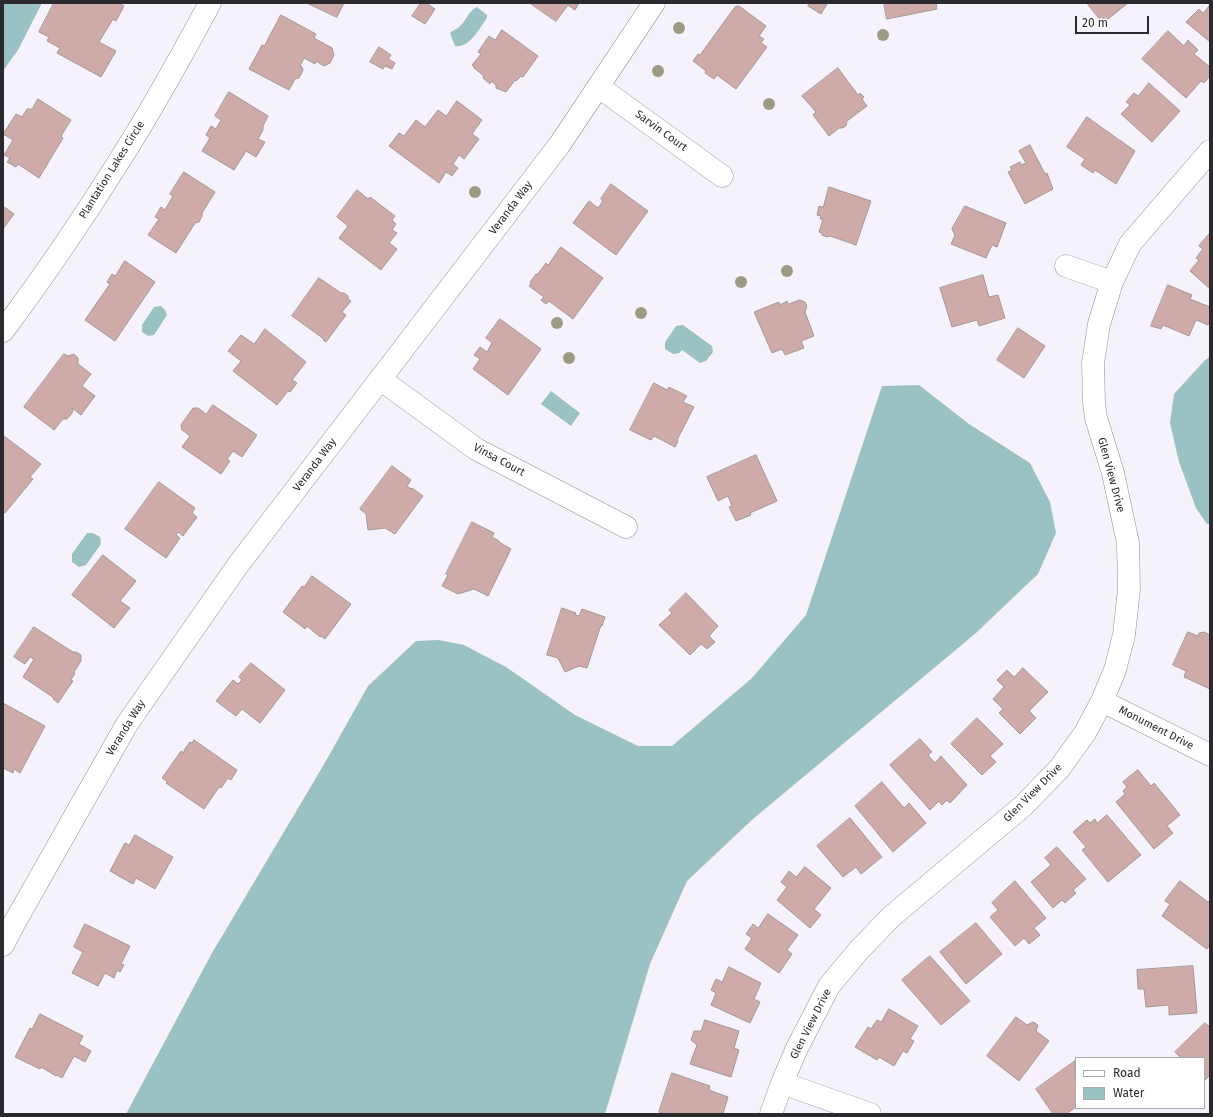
<!DOCTYPE html>
<html>
<head>
<meta charset="utf-8">
<style>
	body { margin:0 }
	#map { position:relative; width:1213px; height:1117px; overflow:hidden; background:#f6f2fc; font-family:"Fira Sans",sans-serif }
	canvas { display:block }
	.frame { position:absolute; inset:0; border:4px solid #2a292d; pointer-events:none }
	.legend { position:absolute; left:1075px; top:1057px; width:130px; height:52px; box-sizing:border-box; background:#fff; border:1px solid #aaa9ab; margin:0; padding:5px 7px; list-style:none; font-size:12px; color:#2a292d }
	.legend li { display:flex; align-items:center; gap:8px; height:20px }
	.legend b { width:20px; border:1px solid #aaa9ab }
	.scale { position:absolute; left:1075px; top:16px; width:74px; height:18px; box-sizing:border-box; border:2px solid #2a292d; border-top:0; padding-left:5px; font-size:12px; line-height:14px; white-space:nowrap; color:#2a292d; -webkit-text-stroke:3px #fff; paint-order:stroke }
</style>
</head>
<body>
<div id="map">
<canvas width="1213" height="1117"></canvas>
<div class="frame"></div>
<ul class="legend">
<li><b style="height:5px;background:#fff"></b>Road</li>
<li><b style="height:11px;background:#9bc2c2"></b>Water</li>
</ul>
<div class="scale">20 m</div>
</div>
<script>
const ctx = document.querySelector('canvas').getContext('2d');
ctx.lineJoin = 'round';
function paint(path, color) { ctx.fillStyle = color; ctx.fill(path, 'evenodd'); }
function strokePath(path, color, width, dash) { ctx.strokeStyle = color; ctx.lineWidth = width; ctx.lineCap = dash ? 'butt' : 'round'; ctx.setLineDash(dash || []); ctx.stroke(path); }
function write(font, color, halo, rows, align = 'center') {
  ctx.font = font + ' "Fira Sans",sans-serif'; ctx.lineWidth = 3.5; ctx.setLineDash([]); ctx.textBaseline = 'middle'; ctx.strokeStyle = halo; ctx.fillStyle = color; for (const [text, x, y, turn = 0] of rows) {
    ctx.save(); ctx.translate(x, y); ctx.rotate((+turn || 0) * Math.PI / 180); ctx.textAlign = isNaN(turn) ? turn : align; if (halo) ctx.strokeText(text, 0, 0); ctx.fillText(text, 0, 0); ctx.restore();
  }
}
paint(new Path2D(`
	M3,3H42L18,50L3,71Z
	M477,7L487,15V18C479,29 470,48 455,46L450,33C453,30 455,30 458,28C466,22 468,11 477,7Z
	M161,306L165,310L167,315L154,335L148,336L142,332V325L154,307Z
	M683,325L712,346L713,352L706,361L700,363L682,350L679,353L673,354L665,349V342L676,326Z
	M1210,357V524H1207L1196,508L1179,462L1170,423L1174,394L1205,360Z
	M919,385L969,424L1030,463L1050,502L1056,533L1038,574L976,633L753,819L687,881L650,964L605,1114H126L212,953L323,766L368,686L416,641L439,640L464,645L506,667L575,715L638,746H672L752,678L806,615L882,386Z
	M551,391L580,413L571,426L541,404Z
	M87,533H93L100,537L101,544L86,565L79,567L72,562V554Z`), '#9bc2c2');
const building = new Path2D(`
	M54,3H118L124,6L116,21L113,19L99,42L116,51L101,77L57,53L60,48L47,41L49,37L39,32Z
	M307,3H344L337,17Z
	M421,3H426L435,9L425,24L412,16Z
	M530,3H579L575,10L568,5L556,21Z
	M810,3H826L827,4L821,14L808,6Z
	M884,3H936L937,9L887,19Z
	M1087,3H1128L1103,23Z
	M1210,5V42L1186,22L1199,9L1203,13Z
	M739,6L766,26L759,36L764,39L761,43L767,47L736,89L717,75L714,79L705,73L706,71L693,61L698,54L700,55L735,7Z
	M281,15L316,34L314,38L332,48L334,55L330,63L324,66L316,61L315,64L304,58L300,66L302,67L303,70L299,78L295,79L289,90L249,69L262,45L264,46Z
	M502,30L538,56L523,77L521,76L516,81L515,80L506,92L496,88V85L491,81L490,84L483,78L484,76L474,68V67L472,65L481,54L478,52L489,36L495,40Z
	M1168,31L1184,46L1188,40L1198,50L1194,54L1210,67V76L1204,83L1201,81L1186,98L1142,59Z
	M379,47L391,55L388,59L395,63L392,69L385,66L383,69L370,62Z
	M838,68L858,95L860,93L864,97L862,99L867,106L847,121L846,126L842,128H839L829,136L813,115L816,112L802,96Z
	M1149,83L1180,111L1152,142L1121,114L1130,105L1126,102L1134,93L1138,96Z
	M229,92L268,116L263,126V130L258,139L265,142L256,157L246,151L234,170L202,151L210,138L206,135L211,126L216,129L221,120L215,116Z
	M38,99L71,120L61,136L63,138L39,178L18,164L16,167L7,162L10,158L4,155L13,140L3,134L16,114L22,117L27,109H32Z
	M457,101L482,120L472,134L479,139L464,159L459,155L453,164L458,168L452,176L446,172L439,183L389,146L399,133L404,136L416,120L425,127L438,110L446,116Z
	M1087,117L1135,151L1116,184L1095,170L1093,173L1081,165L1085,159L1067,147Z
	M1030,145L1045,174L1047,173L1053,189L1025,204L1008,172L1012,170L1010,167L1020,162L1021,165L1026,163L1019,151Z
	M184,172L215,192L202,213V216L199,222L195,223L176,253L148,235L159,219L155,217L161,207L165,210L173,196L170,194Z
	M611,184L648,211L616,255L573,223L589,201L598,208L603,201L601,199Z
	M829,187L871,201L856,245L830,236L827,237L822,235V233L819,232L823,219H820L821,216L817,215L819,206L823,207Z
	M357,190L368,199L370,197L395,216L392,220L396,224L392,230L397,233L389,243L397,249L381,270L339,238L348,226L337,217Z
	M3,206L14,214L3,229Z
	M965,206L1006,223L997,247L992,245L986,258L951,244L955,235L952,229Z
	M1210,233V289L1190,271L1199,260L1196,258L1203,249L1199,246Z
	M561,247L603,278L573,319L549,301L546,304L541,300L544,297L529,286L531,284L530,282L536,274L537,275L546,263L548,265Z
	M125,261L155,282L115,341L85,320L110,284L107,282L112,274L115,276Z
	M983,275L989,297L998,295L1005,318L979,326L977,320L952,327L940,288Z
	M319,278L341,293H344L348,296V299L351,301L342,312L346,315L326,342L323,340L324,339L292,316Z
	M1168,285L1192,295L1190,299L1210,307V320L1208,325L1196,320L1189,336L1163,325L1161,329L1151,326Z
	M800,300L805,302L807,306L805,312L814,336L801,341L804,348L785,355L782,349L772,353L754,312L779,302L780,305L787,301L788,304Z
	M500,319L541,349L508,395L473,369L480,359L474,355L480,347L487,352L492,343L486,338Z
	M1018,328L1045,346L1024,378L997,360Z
	M265,329L306,362L292,380L297,383L290,392L288,391L277,405L233,371L241,361L228,351L241,335L254,344Z
	M64,354L68,356L74,354L78,358V364L91,374L82,386L95,396L81,415L72,408L73,412L67,419H63L54,430L24,407Z
	M654,383L667,390L669,387L687,396L683,402L694,407L677,440L678,441L675,447L654,436L651,440L630,430Z
	M213,405L257,435L242,457L233,451L227,459L230,461L221,474L182,447L190,436L182,430L181,425L193,408H198L206,414Z
	M4,436L41,464L30,477L33,479L5,513L3,512V437Z
	M756,455L777,501L750,513L751,515L736,521L729,507L732,506L728,496L718,501L707,477Z
	M392,466L411,480L407,486L411,489L412,488L423,496L395,534L385,528L368,530L366,514L360,509Z
	M159,482L195,508L192,513L197,517L183,536L178,532L176,535L180,538L166,558L125,529Z
	M472,522L494,533L492,537L499,541V542L511,549L488,596L474,589L458,594L442,586L448,575L446,574Z
	M103,555L136,581L120,601L130,608L114,628L72,595Z
	M312,576L351,604L325,639L321,636L320,637L307,626L305,629L283,612L302,586L304,587Z
	M686,593L718,626L709,636L715,642L707,649L701,644L690,655L659,625L672,613L669,610Z
	M562,608L576,613L575,615L579,616L582,609L605,617L602,626L601,625L587,668L579,666L565,672L558,658L547,655Z
	M34,627L73,652H76L81,655V661L74,672L75,673L71,680L73,681L58,703L53,699L54,698L23,677L34,659L30,657L25,664L14,657Z
	M1188,632L1198,636L1199,633L1204,632L1210,635V689L1184,677L1186,671L1173,665Z
	M251,663L285,690L260,723L242,709L236,716L216,701L233,680L238,684L242,680L239,677Z
	M1023,668L1048,692L1029,711L1036,718L1020,734L999,713L1003,709L993,699L1004,687L997,680L1007,670L1014,677Z
	M3,703L45,726L20,773L14,769L13,773L3,768Z
	M977,718L1003,744L990,756L996,762L982,775L951,744Z
	M920,739L932,752L928,755L935,763L941,756L967,785L950,803L947,800L942,805L939,801L930,810L890,765Z
	M194,740L237,770L231,780L228,778L221,788L219,787L204,809L166,783L168,782L162,778L181,751L184,753V750L190,742L192,743Z
	M1138,770L1151,786L1154,783L1180,815L1167,826L1173,833L1154,849L1116,802L1125,794L1123,791L1127,787L1123,782Z
	M882,782L904,808L909,803L926,823L893,852L855,806Z
	M1107,815L1141,855L1108,882L1082,850L1086,847L1073,832L1087,820L1090,823L1095,819L1097,823Z
	M850,818L882,857L861,874L856,867L843,877L817,846Z
	M135,835L173,857L155,889L136,878L133,884L110,871L125,843L129,845Z
	M1057,847L1086,879L1073,890L1076,893L1065,903L1062,900L1053,908L1031,882L1051,865L1045,858Z
	M805,867L831,888L814,909L821,915L810,928L777,900L787,887L781,882L789,871L796,877Z
	M1015,881L1046,918L1034,928L1040,935L1029,944L1024,938L1015,946L990,917L998,910L992,903Z
	M1180,881L1208,902L1210,900V944L1207,949L1162,916L1170,904L1165,901Z
	M768,914L798,935L787,950L792,954L779,973L745,949L752,938L746,934L753,924L758,928Z
	M976,923L1002,954L966,984L940,952Z
	M85,924L130,946L121,964L124,965L120,972L117,970L114,978L105,973L98,986L72,973L83,952L74,947Z
	M930,956L970,1001L941,1025L902,980Z
	M1193,966L1197,1013L1169,1015V1005L1146,1007L1144,989H1138L1137,970Z
	M729,967L761,983L754,999L760,1002L750,1023L711,1005L716,993L711,990L716,979L722,982Z
	M889,1009L918,1026L910,1039L914,1041L907,1053L903,1051L894,1066L879,1057L877,1060L855,1047L868,1027L871,1029L877,1020L881,1022Z
	M40,1014L83,1036L79,1044L91,1051L85,1062L74,1056L62,1078L57,1075L56,1076L41,1067L40,1069L15,1057L30,1028L32,1029Z
	M1016,1017L1027,1025L1033,1022L1038,1025L1036,1031L1049,1041L1019,1081L987,1056Z
	M705,1020L739,1031L734,1048L739,1050L731,1077L690,1064L697,1045L691,1040L694,1031H701Z
	M1205,1023L1210,1027V1075L1204,1081V1058H1181L1175,1052Z
	M1075,1061L1076,1107L1066,1114H1053L1036,1089Z
	M672,1073L710,1086L709,1090L728,1097L723,1114H665L659,1112Z`);
paint(building, '#ceaba8');
strokePath(building, '#a39897', 1);
const minor = new Path2D(`
	M599,87L722,176
	M1066,266L1112,282
	M3,331C45,275 84,217 121,158C153,108 182,55 210,3
	M380,379L476,449L626,527
	M1102,701L1210,755
	M3,945L16,920L127,724L238,565L560,144L654,3
	M782,1083L870,1114
	M771,1114L782,1083L797,1048L829,986L859,950L892,916L1023,806L1059,769L1085,733L1102,701L1115,670L1124,635L1129,589L1128,543L1113,473L1096,418L1094,403L1093,363L1099,324L1112,282L1130,244L1210,151`);
strokePath(minor, '#918e97', 23);
strokePath(minor, '#fff', 22);
ctx.fillStyle = '#9b9b84';
for (const [x, y] of [
	[679,28],
	[883,35],
	[658,71],
	[769,104],
	[475,192],
	[787,271],
	[741,282],
	[641,313],
	[557,323],
	[569,358]
]) { ctx.beginPath(); ctx.arc(x, y, 6, 0, 2 * Math.PI); ctx.fill(); }
write('11px', '#2a292d', '#fff', [
	["Sarvin Court",661,131,36],
	["Plantation Lakes Circle",112,170,-58],
	["Veranda Way",511,208,-53],
	["Vinsa Court",499,460,28],
	["Veranda Way",315,465,-53],
	["Glen View Drive",1111,475,75],
	["Veranda Way",126,728,-58],
	["Monument Drive",1156,728,27],
	["Glen View Drive",1033,793,-45],
	["Glen View Drive",811,1024,-63]
]);
</script>
</body>
</html>
